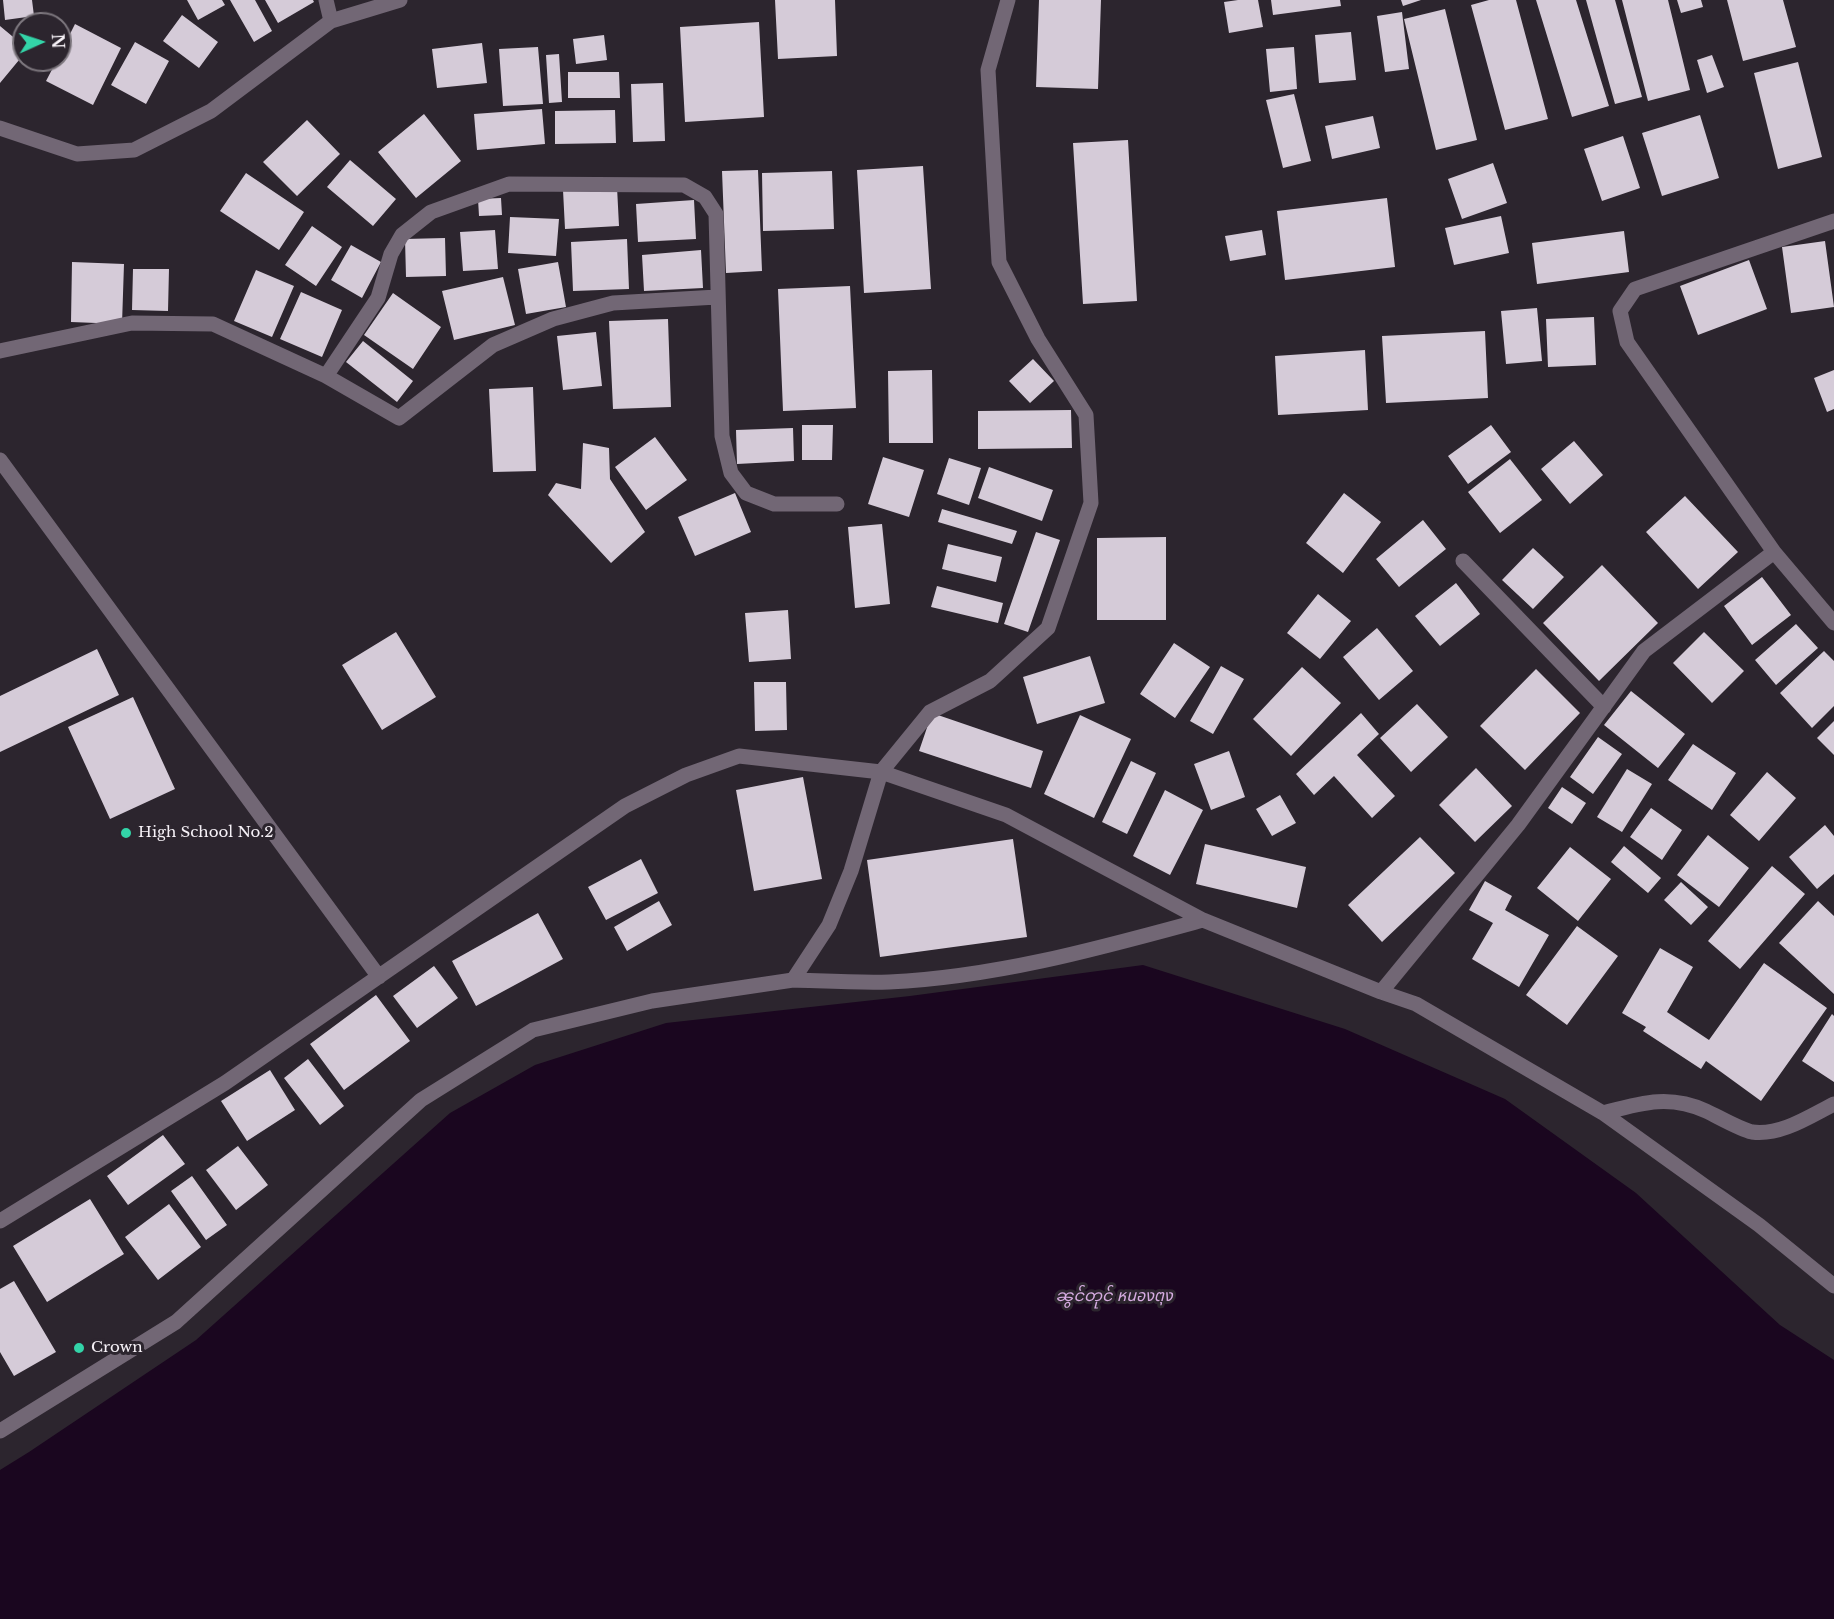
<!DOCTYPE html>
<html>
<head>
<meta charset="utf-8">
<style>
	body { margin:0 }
	#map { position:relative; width:1834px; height:1619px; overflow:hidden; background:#2c252e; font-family:"Libre Baskerville",serif }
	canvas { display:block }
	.north { position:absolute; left:12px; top:12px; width:60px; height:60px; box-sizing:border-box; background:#2c252e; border:2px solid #7d777e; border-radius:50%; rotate:87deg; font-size:16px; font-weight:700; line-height:24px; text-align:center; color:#f6f1f7 }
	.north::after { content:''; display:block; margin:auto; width:21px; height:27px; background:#33d4a8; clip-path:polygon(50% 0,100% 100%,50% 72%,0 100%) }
</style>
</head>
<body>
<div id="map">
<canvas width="1834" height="1619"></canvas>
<div class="north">N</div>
</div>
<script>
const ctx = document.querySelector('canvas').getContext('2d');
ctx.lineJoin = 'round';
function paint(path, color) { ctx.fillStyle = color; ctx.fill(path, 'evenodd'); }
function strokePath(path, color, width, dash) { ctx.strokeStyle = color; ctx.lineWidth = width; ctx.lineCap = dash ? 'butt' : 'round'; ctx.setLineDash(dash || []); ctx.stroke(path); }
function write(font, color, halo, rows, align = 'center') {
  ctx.font = font + ' "Libre Baskerville","Noto Sans Myanmar","Noto Sans Thai",serif'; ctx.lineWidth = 6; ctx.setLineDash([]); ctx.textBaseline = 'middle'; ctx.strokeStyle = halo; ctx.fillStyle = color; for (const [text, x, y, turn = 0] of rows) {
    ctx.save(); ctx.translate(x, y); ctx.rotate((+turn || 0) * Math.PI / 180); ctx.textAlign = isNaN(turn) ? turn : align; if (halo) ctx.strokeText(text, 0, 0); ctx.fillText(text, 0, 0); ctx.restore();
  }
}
paint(new Path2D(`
	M1143,965L1345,1029L1505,1099L1636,1193L1780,1325L1834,1360V1619H0V1470L29,1452L196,1340L450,1113L535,1065L666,1023L910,996Z`), '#1a061f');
paint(new Path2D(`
	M3,0H32L34,16L5,20Z
	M187,0H222L225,5L198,20Z
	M230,0H255L272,31L254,42Z
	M265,0H313L314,2L278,23Z
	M775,0H835L837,56L778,59Z
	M1039,0H1101L1098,89L1036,87Z
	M1238,0H1258L1263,27L1229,33L1224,2Z
	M1271,0H1340L1341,6L1273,15Z
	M1401,0H1421L1403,6Z
	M1489,0H1516L1548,119L1505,130L1471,5Z
	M1536,0H1576L1609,106L1572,117Z
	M1586,0H1615L1642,97L1615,104Z
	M1622,0H1668L1690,90L1648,101Z
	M1677,0H1701L1703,7L1681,13Z
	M1727,0H1783L1796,47L1743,61Z
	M1445,9L1477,140L1436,150L1404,19Z
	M1402,12L1409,69L1385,72L1377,16Z
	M182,15L218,42L199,68L163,41Z
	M759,22L764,117L685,122L680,27Z
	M75,24L121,48L93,105L46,81L57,60H60V54Z
	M0,26L24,46V54L0,83Z
	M1351,32L1356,80L1319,83L1315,35Z
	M604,35L607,60L576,64L573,39Z
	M135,42L169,61L146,104L111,85Z
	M482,43L487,83L437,88L432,49Z
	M538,47L543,104L503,106L499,49Z
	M1294,47L1297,89L1270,92L1266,49Z
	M559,54L562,102L549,103L546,55Z
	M1712,55L1724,87L1707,93L1697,60Z
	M1798,62L1822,157L1778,169L1754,73Z
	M568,72H619L620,98H568Z
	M663,83L665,141L633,142L631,84Z
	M1294,94L1311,161L1283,168L1266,100Z
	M542,109L545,144L477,150L474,114Z
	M615,110L616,143L555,144V111Z
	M424,114L461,161L416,198L378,152Z
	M1700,115L1719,178L1662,196L1642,133Z
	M1373,116L1380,148L1332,159L1325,126Z
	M307,120L340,154L297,196L263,162Z
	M1623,136L1640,188L1602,201L1584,149Z
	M1128,140L1137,301L1083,304L1073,143Z
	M350,160L396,199L373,226L327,187Z
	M1493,163L1507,203L1462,219L1448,179Z
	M923,166L931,289L864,293L857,170Z
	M758,170L762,271L726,273L722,171Z
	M832,171L834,229L763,231L762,173Z
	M246,173L304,212L279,250L220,211Z
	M617,187L619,226L565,229L563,190Z
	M501,198L502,215L479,216L478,199Z
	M1387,198L1395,267L1285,280L1277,211Z
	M694,200L696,239L638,242L636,204Z
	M1501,216L1509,253L1454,265L1445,228Z
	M510,217L559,219L556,256L508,253Z
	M312,226L342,247L316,286L285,265Z
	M495,230L498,269L463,271L460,232Z
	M1262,230L1266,255L1230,261L1225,236Z
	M1624,231L1629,272L1537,284L1532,243Z
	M445,238L446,276L406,277L405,239Z
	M627,239L629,289L573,291L571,242Z
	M1825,241L1834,307L1791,313L1782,247Z
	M351,245L381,262L362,298L331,280Z
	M701,250L703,288L644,291L642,255Z
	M1749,260L1767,309L1698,335L1680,286Z
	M72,262L124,264L122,324L71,322Z
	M558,262L566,307L526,314L518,269Z
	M133,269H169L168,311L132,310Z
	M256,270L294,286L272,337L234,321Z
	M503,277L515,325L454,340L442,291Z
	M850,286L856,408L783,411L778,289Z
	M301,292L342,310L322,357L280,339Z
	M393,293L441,327L413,369L364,335Z
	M1537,308L1542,361L1506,364L1501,311Z
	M1594,317L1596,365L1548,367L1546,319Z
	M668,319L671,407L613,409L609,321Z
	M1485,331L1488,398L1386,403L1382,336Z
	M596,332L602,386L563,390L557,336Z
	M363,341L413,381L397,402L346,362Z
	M1365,350L1368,410L1278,415L1275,356Z
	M1033,359L1054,381L1030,403L1009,381Z
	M932,370L933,443H889L888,371Z
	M1834,370V409L1827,412L1814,378Z
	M533,387L536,471L493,472L489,389Z
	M1071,410L1072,448L978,449V411Z
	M802,425H833L832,460H802Z
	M1491,425L1511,452L1468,484L1448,456Z
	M793,428L794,461L737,464L736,430Z
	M655,437L687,480L646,510L615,467Z
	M1574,441L1603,475L1570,504L1541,469Z
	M583,443L609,448L610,479L645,532L611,563L548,495L556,483L581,489Z
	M883,457L924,470L909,517L868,504Z
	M949,458L981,468L969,505L937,494Z
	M1510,459L1542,500L1500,533L1468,492Z
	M989,467L1053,490L1042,521L978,498Z
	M735,493L751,532L695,556L678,517Z
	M1344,493L1381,522L1343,573L1306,543Z
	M1685,496L1738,552L1698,589L1646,532Z
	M942,509L1017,531L1012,544L938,522Z
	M1423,520L1446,549L1399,587L1376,559Z
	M882,524L890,604L855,608L848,527Z
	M1036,532L1060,540L1028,632L1004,624Z
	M1166,537V620H1097V538Z
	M948,544L1002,557L996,582L942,569Z
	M1533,548L1564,577L1533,609L1502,580Z
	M1602,565L1658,623L1599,681L1543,623Z
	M1762,577L1791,615L1752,645L1724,606Z
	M1456,583L1480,614L1440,646L1415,616Z
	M937,586L1003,603L998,623L931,607Z
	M1318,594L1351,621L1320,659L1287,633Z
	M788,610L791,659L749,662L745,613Z
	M1796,624L1818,648L1776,685L1755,660Z
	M1377,628L1413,671L1379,700L1343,657Z
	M396,632L436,697L382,730L342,665Z
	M1704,632L1744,671L1712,703L1673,663Z
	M1174,643L1210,667L1175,718L1140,694Z
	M97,649L119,695L0,752V696Z
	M1824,651L1834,661V706L1812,728L1780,693Z
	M1090,656L1105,703L1037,724L1023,677Z
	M1221,666L1244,679L1213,734L1190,721Z
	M1302,667L1341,703L1291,756L1253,719Z
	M1536,669L1580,713L1525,770L1480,726Z
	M754,682H786L787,730L755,731Z
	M1631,691L1685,734L1658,768L1604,725Z
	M133,697L175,789L110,819L68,727Z
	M1417,704L1448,737L1411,772L1380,738Z
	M932,713L1043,751L1031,788L919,751Z
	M1361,713L1379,734L1357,755L1395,796L1372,818L1334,776L1314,795L1296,774Z
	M1080,715L1131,739L1094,818L1044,794Z
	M1834,721V755L1817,738Z
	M1598,737L1622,754L1593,794L1570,777Z
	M1693,744L1736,773L1712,810L1668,780Z
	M1229,751L1245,797L1211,810L1194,764Z
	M1131,761L1156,773L1127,834L1102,822Z
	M1476,768L1512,806L1475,842L1439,805Z
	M1627,769L1652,784L1622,832L1597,817Z
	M1767,772L1796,798L1759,841L1730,815Z
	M803,777L822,879L754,891L736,790Z
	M1562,787L1586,803L1572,824L1548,808Z
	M1165,790L1203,810L1170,875L1133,856Z
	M1280,795L1296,823L1272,836L1256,809Z
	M1651,808L1682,830L1662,860L1630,837Z
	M1825,825L1834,836V874L1817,889L1789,857Z
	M1708,835L1749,868L1719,907L1677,875Z
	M1420,837L1455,873L1382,942L1348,905Z
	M1013,839L1027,937L880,957L867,860Z
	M1205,844L1306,867L1297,908L1196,884Z
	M1624,846L1661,878L1648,893L1611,862Z
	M1570,847L1611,879L1578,921L1537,888Z
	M641,859L658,893L606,920L588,887Z
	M1772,866L1805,894L1740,969L1708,941Z
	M1485,881L1512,896L1505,910L1549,935L1519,987L1472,959L1493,923L1469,910Z
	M1681,882L1708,907L1691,925L1664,900Z
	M659,901L672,925L627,951L614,927Z
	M1818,901L1834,916V994L1779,943Z
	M538,913L563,959L476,1006L452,961Z
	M1577,926L1618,956L1567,1025L1526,995Z
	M1660,948L1693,967L1667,1012L1709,1040L1764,963L1827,1008L1761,1101L1706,1061L1701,1069L1643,1031L1646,1027L1622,1013Z
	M434,966L458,998L417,1028L393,996Z
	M376,995L410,1041L344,1090L310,1044Z
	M1832,1014L1834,1016V1082L1802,1061Z
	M308,1059L344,1106L320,1125L284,1078Z
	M270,1070L295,1110L247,1141L221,1101Z
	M163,1135L185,1164L128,1205L107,1176Z
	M238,1146L268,1185L236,1210L206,1170Z
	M192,1176L227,1225L206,1240L171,1191Z
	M90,1199L124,1254L47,1302L13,1246Z
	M169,1204L201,1247L158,1280L125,1237Z
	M14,1281L56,1352L14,1376L0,1352V1289Z`), '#d5cbd8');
strokePath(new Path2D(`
	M326,0L331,21
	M0,128L77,154L134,150L211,111L331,21L400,0
	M1834,221L1635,289L1620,311L1627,342L1774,552L1834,623
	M0,351L132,323L213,324L326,376L399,418L493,345L553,319L613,303L717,297
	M326,376L378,298L391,254L402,235L431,212L509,184L684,185L705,197L716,214L722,436L731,473L746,493L774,504H837
	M0,460L379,977
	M1463,561L1604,707
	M793,980C825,981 858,983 889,982C997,977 1100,948 1203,920
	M1381,992L1518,825L1644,651L1774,552
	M1603,1113C1641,1103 1669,1094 1706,1111C1719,1117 1739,1129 1752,1132C1781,1136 1810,1116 1834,1104
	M0,1221L225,1083L625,806L686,775L739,756L881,772L1006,815L1203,920L1381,992L1416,1004L1603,1113L1759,1225L1834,1286
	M0,1431L176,1322L421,1100L533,1030L652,1001L793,980L829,925L851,871L881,772L930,712L990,681L1048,628L1091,503L1086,415L1038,339L999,262L988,70L1008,0`), '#726775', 15);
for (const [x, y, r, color] of [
	[126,833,6,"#33d4a8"],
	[79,1348,6,"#33d4a8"]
]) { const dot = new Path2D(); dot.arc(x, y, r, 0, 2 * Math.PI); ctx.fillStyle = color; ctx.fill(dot); strokePath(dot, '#2c252e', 2); }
write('15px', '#f6f1f7', '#2c252e', [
	["High School No.2",138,833],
	["Crown",91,1348]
], 'left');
write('italic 16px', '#d6ace1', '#2c252e', [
	["ၼွင်တုင် หนองตุง",1114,1296]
]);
</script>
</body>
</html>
